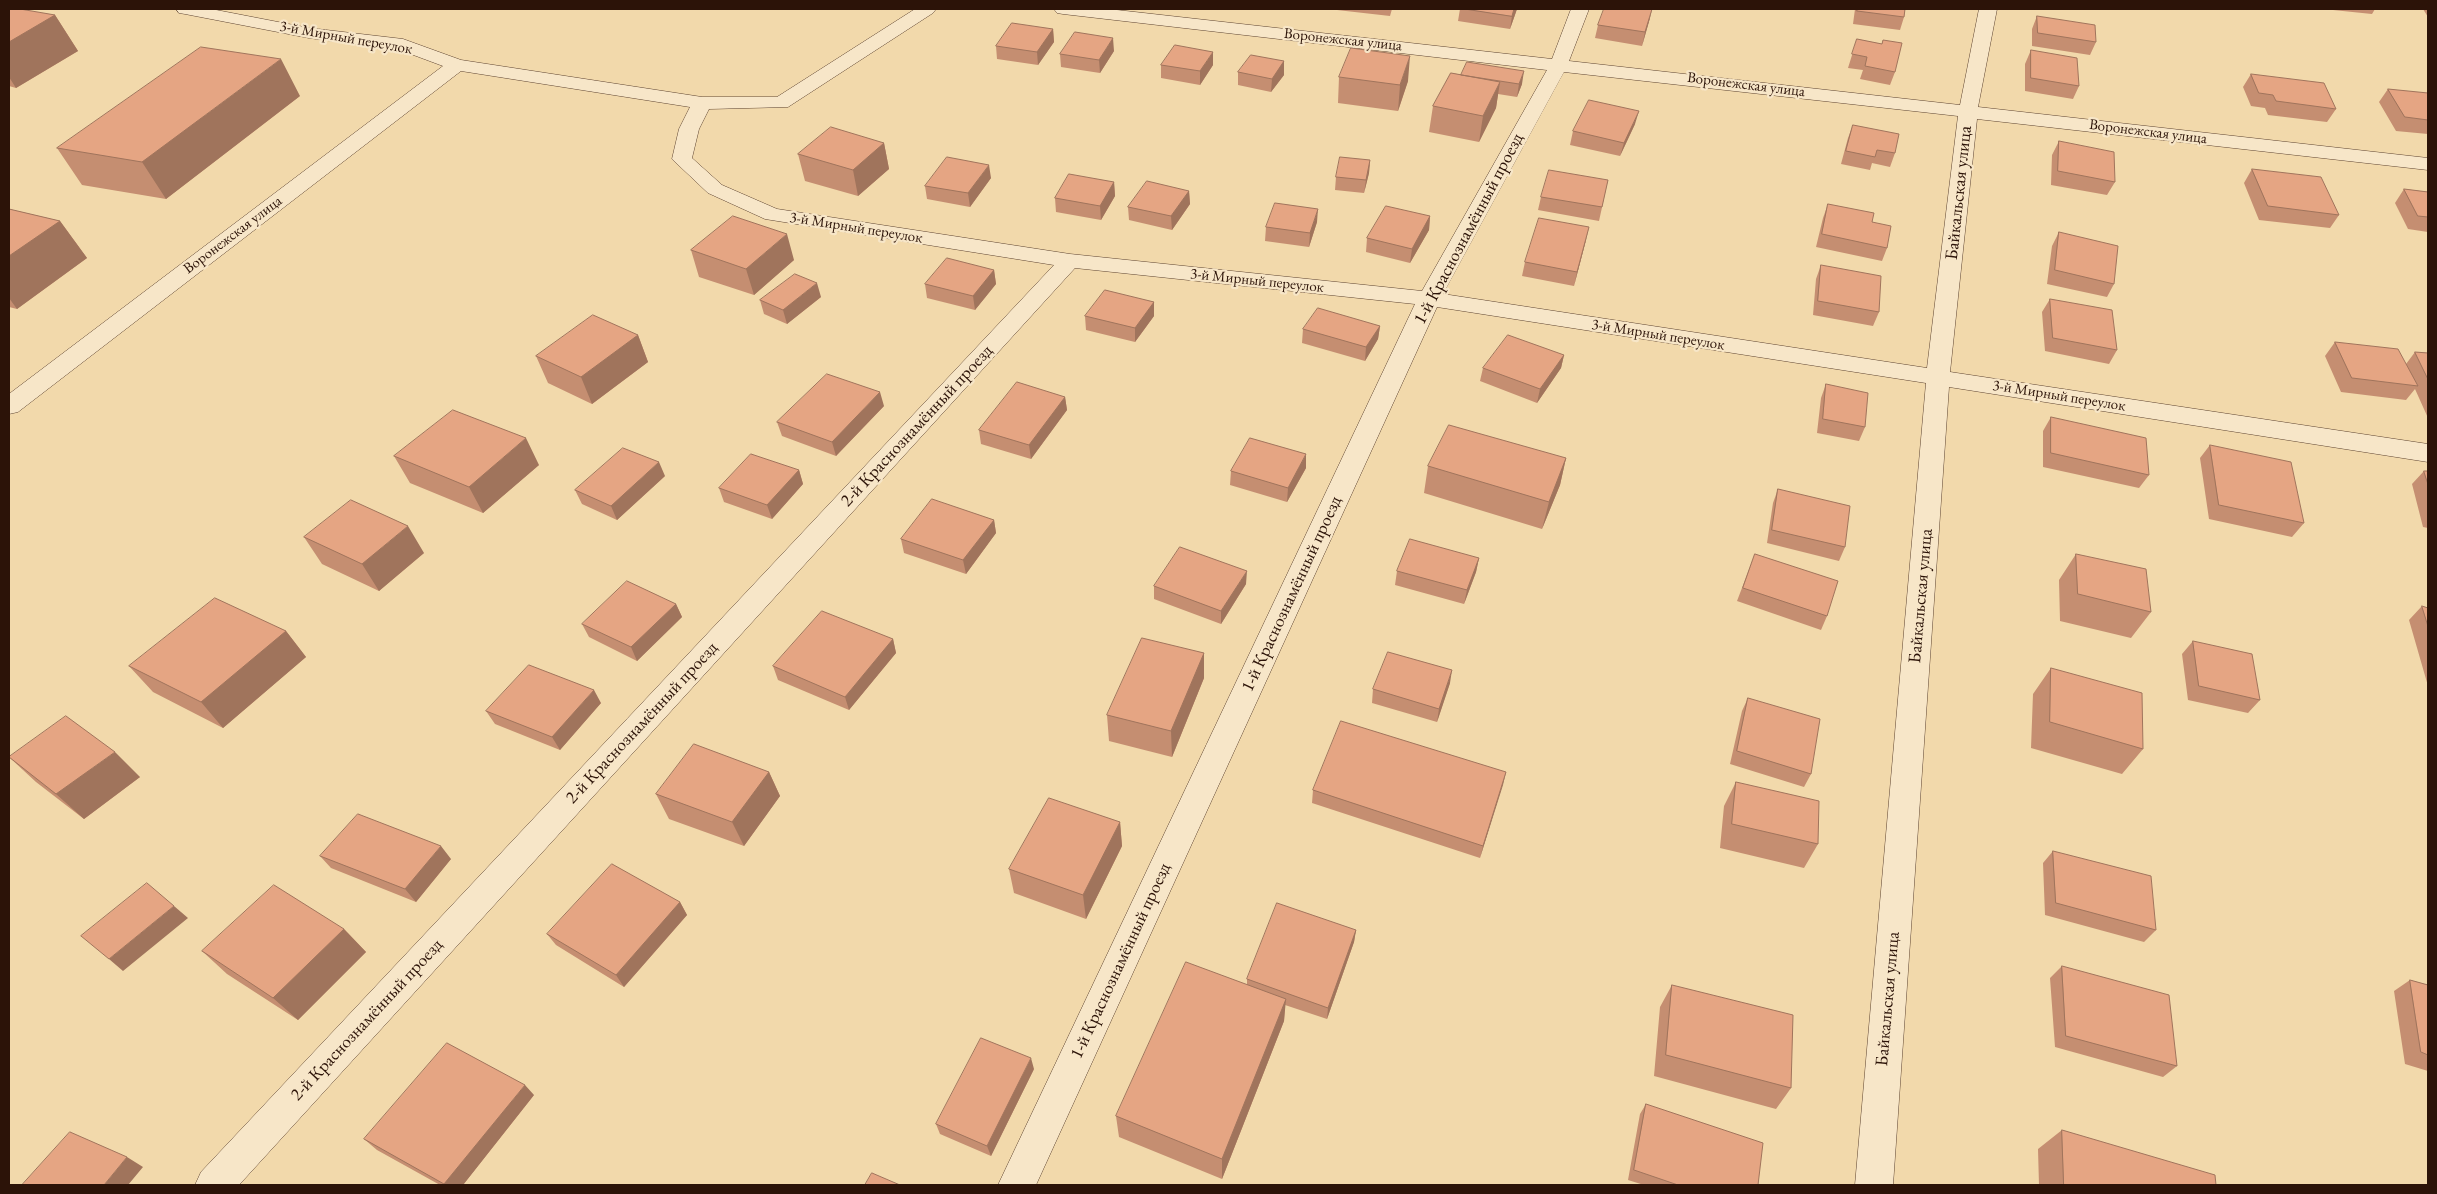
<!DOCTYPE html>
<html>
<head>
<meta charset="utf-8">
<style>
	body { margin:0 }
	#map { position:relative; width:2437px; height:1194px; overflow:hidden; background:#f2d9ab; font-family:"EB Garamond",serif }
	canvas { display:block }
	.frame { position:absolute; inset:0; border:10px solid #2c1308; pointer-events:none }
</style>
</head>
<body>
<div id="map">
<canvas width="2437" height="1194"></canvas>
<div class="frame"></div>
</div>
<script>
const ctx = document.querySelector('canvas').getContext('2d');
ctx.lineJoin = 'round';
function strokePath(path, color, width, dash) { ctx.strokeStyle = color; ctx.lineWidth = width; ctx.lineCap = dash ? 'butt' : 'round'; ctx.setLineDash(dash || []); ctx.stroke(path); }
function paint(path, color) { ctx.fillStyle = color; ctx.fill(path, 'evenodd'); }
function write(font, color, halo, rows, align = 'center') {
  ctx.font = font + ' "EB Garamond",serif'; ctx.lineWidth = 4.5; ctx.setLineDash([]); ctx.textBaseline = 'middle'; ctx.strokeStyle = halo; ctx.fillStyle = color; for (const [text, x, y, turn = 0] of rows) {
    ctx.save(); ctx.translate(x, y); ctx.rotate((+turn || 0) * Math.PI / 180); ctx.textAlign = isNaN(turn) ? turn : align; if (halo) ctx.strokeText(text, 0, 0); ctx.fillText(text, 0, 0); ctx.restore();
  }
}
const minor = new Path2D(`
	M176,9H211L309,28L403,39L461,60L702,97H777L915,9H936L933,13L788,107L709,109L699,129L692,158L722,185L777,209L1070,254L1422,291L1547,70L1063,14L1057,13L1054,9H1108L1552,59L1571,9H1589L1569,61L1960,105L1979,9H1997L1978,107L2428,158V170L1977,119L1950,372L2428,444V462L1949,387L1893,1185H1855L1926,383L1437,307L1036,1185H998L1415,304L1075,268L239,1185H195L201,1172L1054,265L765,219L708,193L672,159L679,129L690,107L461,71L18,412L9,414V394L443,66L400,50L309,38L185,14L179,13ZM1564,72L1958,116L1927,368L1443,294Z`);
strokePath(minor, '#5e4431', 1);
paint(minor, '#f7e6c8');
paint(new Path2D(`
	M9,9L55,15L78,51L16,88L9,86Z
	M1337,9H1392L1390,16L1337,10Z
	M1460,9H1517L1510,29L1458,21Z
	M1855,9H1905L1904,17L1900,30L1853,24Z
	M2332,9H2375L2372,14L2333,10Z
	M2423,9H2428V17Z
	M2037,16L2096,42L2090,55L2032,46V29Z
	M1650,18L1642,46L1595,38L1598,25Z
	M1053,29L1054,42L1038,65L997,59L996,46Z
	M1857,39L1882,44L1883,40L1895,72L1890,85L1860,79L1863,70L1848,68Z
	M2031,50L2079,86L2073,99L2025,91V64Z
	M1114,51L1100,73L1061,67L1060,54Z
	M1284,61V75L1271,92L1238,85V72Z
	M1161,65H1213L1200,85L1161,78Z
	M1451,73L1522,84L1517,97L1498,94L1496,108L1479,142L1429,132L1433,106Z
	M2251,74L2336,109L2327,122L2268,115L2265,108L2251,106L2243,87Z
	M1339,77L1408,81L1398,111L1338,103Z
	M2388,89L2428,94V134L2396,131L2379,102Z
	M300,96L166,199L82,185L57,148Z
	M1635,124L1620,156L1570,145L1573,131Z
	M1853,125L1895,153L1890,167L1872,163L1870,170L1841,164L1848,138Z
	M2059,141L2115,182L2107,195L2051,185L2052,155Z
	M884,143L889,169L858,196L805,181L798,154Z
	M1370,160L1369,173L1364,193L1335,190L1336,177Z
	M2252,169L2339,215L2330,228L2259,220L2244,183Z
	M991,178L970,207L927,199L925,186Z
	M1608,180L1599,221L1538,210L1541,197Z
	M1114,182L1115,196L1101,220L1056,212L1055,198Z
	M2404,189L2428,192V232L2408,229L2395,203Z
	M1189,191L1190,204L1172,230L1129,220L1128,207Z
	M1828,204L1872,222L1887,248L1882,261L1816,247L1823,218Z
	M9,209L60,221L87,258L17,309L9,307Z
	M1430,216L1429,230L1410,263L1366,252L1367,238Z
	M1317,222L1309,247L1265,241L1266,227Z
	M2059,232L2114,284L2107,297L2047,284L2052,246Z
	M1586,240L1574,286L1522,276L1525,262Z
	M691,250L794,260L754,295L699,277Z
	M1821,265L1879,312L1873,326L1813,315L1816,279Z
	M994,270L996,284L975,310L927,298L925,284Z
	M821,297L787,324L764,314L760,300Z
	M2050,299L2117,350L2109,364L2045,351L2042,312Z
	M1154,302V316L1135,342L1086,330L1085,316Z
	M1380,326L1378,339L1365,361L1302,343L1303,329Z
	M638,335L648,362L592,404L548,383L536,356Z
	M2335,342L2406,364L2415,352L2428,353V418L2415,389L2406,400L2341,392L2325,356Z
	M1564,355L1561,368L1537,403L1480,381L1483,368Z
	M1826,384L1865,427L1859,441L1817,433L1821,398Z
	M1065,397L1067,410L1031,459L981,444L979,430Z
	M884,406L836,456L782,436L777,422Z
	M2051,417L2149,475L2139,488L2043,467V431Z
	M2210,445L2304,523L2292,537L2209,519L2200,458Z
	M394,456L539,465L483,513L410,483Z
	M1566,458L1560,485L1542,529L1424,493L1428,466Z
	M1306,468L1287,502L1230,485L1231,471Z
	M799,470L803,484L772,519L724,502L719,488Z
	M2424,471H2428V528L2423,527L2412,484Z
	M665,476L617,520L582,504L575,490Z
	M1778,489L1845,547L1839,561L1767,543L1773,503Z
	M994,520L996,533L966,574L904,553L901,539Z
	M304,537L424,553L379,591L322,564Z
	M1755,554L1827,616L1821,630L1737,601Z
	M2076,554L2151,612L2131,638L2060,621L2059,580Z
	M1479,558L1476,572L1464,604L1395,585L1397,571Z
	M1246,584L1221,624L1154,599V586Z
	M676,604L682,617L637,661L589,637L582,624Z
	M2422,606L2428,608V686L2409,620Z
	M286,631L306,657L223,728L153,692L129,666Z
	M893,639L896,653L849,710L778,680L773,666Z
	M2193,641L2260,700L2248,713L2188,700L2182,654Z
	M1204,653V678L1172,757L1109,741L1107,715Z
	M2051,668L2143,749L2122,774L2031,748L2033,694Z
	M1450,683L1437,722L1372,703L1373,689Z
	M1748,698L1811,774L1804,787L1730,764L1742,711Z
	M601,703L560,750L495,724L486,711Z
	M9,757L140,777L84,819L36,782Z
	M769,772L780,796L744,846L669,819L656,794Z
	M1506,772L1480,858L1312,803L1313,790Z
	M1736,782L1818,844L1804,868L1720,848L1724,806Z
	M1120,822L1122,846L1086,919L1014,893L1009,869Z
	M2053,851L2156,930L2144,942L2045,915L2043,863Z
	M320,856L451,859L416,902L331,868Z
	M680,902L687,915L624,987L556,945L547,934Z
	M344,929L366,952L298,1020L227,974L202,951Z
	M1356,930L1354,942L1327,1019L1285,1005L1284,1021L1222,1179L1119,1137L1116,1116L1247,984V979Z
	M2062,966L2177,1066L2163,1077L2055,1047L2050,978Z
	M2410,980L2428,985V1071L2405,1064L2394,991Z
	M1672,985L1791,1088L1776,1109L1654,1076L1660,1007Z
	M1034,1069L991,1156L940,1134L936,1124Z
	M534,1095L463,1185H440L377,1150L364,1139Z
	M1646,1104L1758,1185H1644L1628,1180L1640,1114Z
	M2062,1130L2216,1185H2039L2038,1149Z`), '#c58e71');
paint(new Path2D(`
	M1514,9H1517L1510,29L1512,16Z
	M1652,9L1650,18L1642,46L1645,32Z
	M55,15L78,51L16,88L9,77V42Z
	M1053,29L1054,42L1038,65L1037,52Z
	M1113,38L1114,51L1100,73L1099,60Z
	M1213,52V65L1200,85V71Z
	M1410,56L1408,81L1398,111L1400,85Z
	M281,59L300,96L166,199L142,162Z
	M1284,61V75L1271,92L1272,79Z
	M1524,71L1522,84L1517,97L1519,84Z
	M1500,82L1496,108L1479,142L1483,116Z
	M1639,111L1635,124L1620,156L1624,143Z
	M884,143L889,169L858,196L853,170Z
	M1370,160L1369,173L1364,193L1366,180Z
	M989,165L991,178L970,207L968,193Z
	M1114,182L1115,196L1101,220L1100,206Z
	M1189,191L1190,204L1172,230L1171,216Z
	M1318,209L1317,222L1309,247L1310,233Z
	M1430,216L1429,230L1410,263L1412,249Z
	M60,221L87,258L17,309L9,298V256Z
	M1589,227L1586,240L1574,286L1577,272Z
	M787,234L794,260L754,295L746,269Z
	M994,270L996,284L975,310L973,296Z
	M817,283L821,297L787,324L783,310Z
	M1154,302V316L1135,342V328Z
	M1380,326L1378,339L1365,361L1366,347Z
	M638,335L648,362L592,404L581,377Z
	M1564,355L1561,368L1537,403L1540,389Z
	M880,392L884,406L836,456L832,442Z
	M1065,397L1067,410L1031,459L1029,445Z
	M526,438L539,465L483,513L469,487Z
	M1306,454V468L1287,502L1288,488Z
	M1566,458L1560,485L1542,529L1549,502Z
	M659,462L665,476L617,520L611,506Z
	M799,470L803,484L772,519L767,505Z
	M994,520L996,533L966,574L963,560Z
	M408,526L424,553L379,591L362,564Z
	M1479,558L1476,572L1464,604L1467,590Z
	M1247,571L1246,584L1221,624V611Z
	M676,604L682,617L637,661L631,647Z
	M286,631L306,657L223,728L201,702Z
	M893,639L896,653L849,710L845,697Z
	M1204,653V678L1172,757L1171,731Z
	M1452,670L1450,683L1437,722L1439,709Z
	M594,690L601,703L560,750L552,737Z
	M115,752L140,777L84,819L56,794Z
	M769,772L780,796L744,846L732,822Z
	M1506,772L1503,785L1480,858L1483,846Z
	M1120,822L1122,846L1086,919L1083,895Z
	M441,846L451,859L416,902L405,889Z
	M680,902L687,915L624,987L616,975Z
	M174,906L188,918L123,971L109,959Z
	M344,929L366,952L298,1020L273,998Z
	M1356,930L1354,942L1327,1019L1328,1008Z
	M1286,999L1284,1021L1222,1179V1159Z
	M1031,1058L1034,1069L991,1156L987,1146Z
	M525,1085L534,1095L463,1185H446L444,1184Z
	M127,1157L143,1167L128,1185H104Z`), '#a0745c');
const building = new Path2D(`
	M9,9H20L55,15L9,42Z
	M1465,9H1514L1512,16Z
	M1604,9H1652L1645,32L1598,25Z
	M1858,9H1905L1904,17L1857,11Z
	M2037,16L2095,25L2096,42L2038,33Z
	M1012,23L1053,29L1037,52L996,46Z
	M1075,32L1113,38L1099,60L1060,54Z
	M1857,39L1882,44L1883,40L1902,43L1895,72L1865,66L1867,57L1852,54Z
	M1175,45L1213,52L1200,71L1161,65Z
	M201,47L281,59L142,162L57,148Z
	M1351,48L1410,56L1400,85L1339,77Z
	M2031,50L2077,58L2079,86L2031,78Z
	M1251,55L1284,61L1272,79L1238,72Z
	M1467,62L1524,71L1519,84L1461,75Z
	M1451,73L1500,82L1483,116L1433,106Z
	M2251,74L2324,83L2336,109L2276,101L2273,95L2259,93Z
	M2388,89L2428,93V120L2405,117Z
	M1589,100L1639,111L1624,143L1573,131Z
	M1853,125L1899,134L1895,153L1877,150L1875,157L1846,151Z
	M831,127L884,143L853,170L798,154Z
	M2059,141L2114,152L2115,182L2058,171Z
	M947,157L989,165L968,193L925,186Z
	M1340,157L1370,160L1366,180L1336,177Z
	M2252,169L2321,177L2339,215L2268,206Z
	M1549,170L1608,180L1602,207L1541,197Z
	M1069,174L1114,182L1100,206L1055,198Z
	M1147,181L1189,191L1171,216L1128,207Z
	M2404,189L2428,192V217L2418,216Z
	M1275,203L1318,209L1310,233L1266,227Z
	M1828,204L1874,213L1872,222L1891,226L1887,248L1822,234Z
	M1386,206L1430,216L1412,249L1367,238Z
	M9,209L60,221L9,256Z
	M733,216L787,234L746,269L691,250Z
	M1539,218L1589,227L1577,272L1525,262Z
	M2059,232L2118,246L2114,284L2055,270Z
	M947,258L994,270L973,296L925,284Z
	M1821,265L1881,276L1879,312L1818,301Z
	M795,274L817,283L783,310L760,300Z
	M1105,290L1154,302L1135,328L1085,316Z
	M2050,299L2112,310L2117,350L2053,338Z
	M1318,308L1380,326L1366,347L1303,329Z
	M593,315L638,335L581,377L536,356Z
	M1508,335L1564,355L1540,389L1483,368Z
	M2335,342L2398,349L2418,386L2352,378Z
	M2415,352L2428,353V379Z
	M827,374L880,392L832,442L777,422Z
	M1017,382L1065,397L1029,445L979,430Z
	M1826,384L1868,393L1865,427L1823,419Z
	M453,410L526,438L469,487L394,456Z
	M2051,417L2146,438L2149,475L2051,453Z
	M1449,425L1566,458L1549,502L1428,466Z
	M1250,438L1306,454L1288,488L1231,471Z
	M2210,445L2291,462L2304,523L2219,505Z
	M623,448L659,462L611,506L575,490Z
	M751,454L799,470L767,505L719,488Z
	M2424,471H2428V484Z
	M1778,489L1850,506L1845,547L1772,530Z
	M932,499L994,520L963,560L901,539Z
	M351,500L408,526L362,564L304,537Z
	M1410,539L1479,558L1467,590L1397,571Z
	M1180,547L1247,571L1221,611L1154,586Z
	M1755,554L1838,581L1827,616L1743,588Z
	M2076,554L2146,569L2151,612L2078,594Z
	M627,581L676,604L631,647L582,624Z
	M215,598L286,631L201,702L129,666Z
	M2422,606L2428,608V626Z
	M822,611L893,639L845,697L773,666Z
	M1142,638L1204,653L1171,731L1107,715Z
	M2193,641L2252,654L2260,700L2199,686Z
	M1388,652L1452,670L1439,709L1373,689Z
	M529,665L594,690L552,737L486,711Z
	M2051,668L2142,693L2143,749L2050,722Z
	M1748,698L1820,719L1811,774L1737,751Z
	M66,716L115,752L56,794L9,757Z
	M1341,721L1506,772L1483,846L1313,790Z
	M694,744L769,772L732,822L656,794Z
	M1736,782L1819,801L1818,844L1732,824Z
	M1049,798L1120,822L1083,895L1009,869Z
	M358,814L441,846L405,889L320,856Z
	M2053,851L2151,876L2156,930L2056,903Z
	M612,864L680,902L616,975L547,934Z
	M147,883L174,906L109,959L81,936Z
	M274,885L344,929L273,998L202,951Z
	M1277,903L1356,930L1328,1008L1247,979Z
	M1186,962L1286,999L1222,1159L1116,1116Z
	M2062,966L2169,995L2177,1066L2066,1036Z
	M2410,980L2428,985V1055L2421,1052Z
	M1672,985L1793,1015L1791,1088L1666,1055Z
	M981,1038L1031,1058L987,1146L936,1124Z
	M447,1043L525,1085L444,1184L364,1139Z
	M1646,1104L1763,1143L1758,1185H1678L1634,1170Z
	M2062,1130L2215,1175L2216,1185H2064Z
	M70,1132L127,1157L104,1185H22Z
	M872,1173L900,1185H865Z`);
paint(building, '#e5a583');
strokePath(building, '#a0745c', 1);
write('15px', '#2c1308', '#f7e6c8', [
	["3-й Мирный переулок",346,38,10],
	["Воронежская улица",1343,40,6],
	["Воронежская улица",1746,85,7],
	["Воронежская улица",2148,132,7],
	["3-й Мирный переулок",856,228,9],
	["Воронежская улица",233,235,-37],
	["3-й Мирный переулок",1257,281,6],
	["3-й Мирный переулок",1658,335,9],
	["3-й Мирный переулок",2059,396,9]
]);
write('18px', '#2c1308', '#f7e6c8', [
	["Байкальская улица",1959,193,-84],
	["1-й Краснознамённый проезд",1469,229,-62],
	["2-й Краснознамённый проезд",917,426,-47],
	["1-й Краснознамённый проезд",1292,594,-65],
	["Байкальская улица",1921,596,-85],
	["2-й Краснознамённый проезд",642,723,-47],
	["1-й Краснознамённый проезд",1121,961,-65],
	["Байкальская улица",1888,999,-85],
	["2-й Краснознамённый проезд",367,1020,-47]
]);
</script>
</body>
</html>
